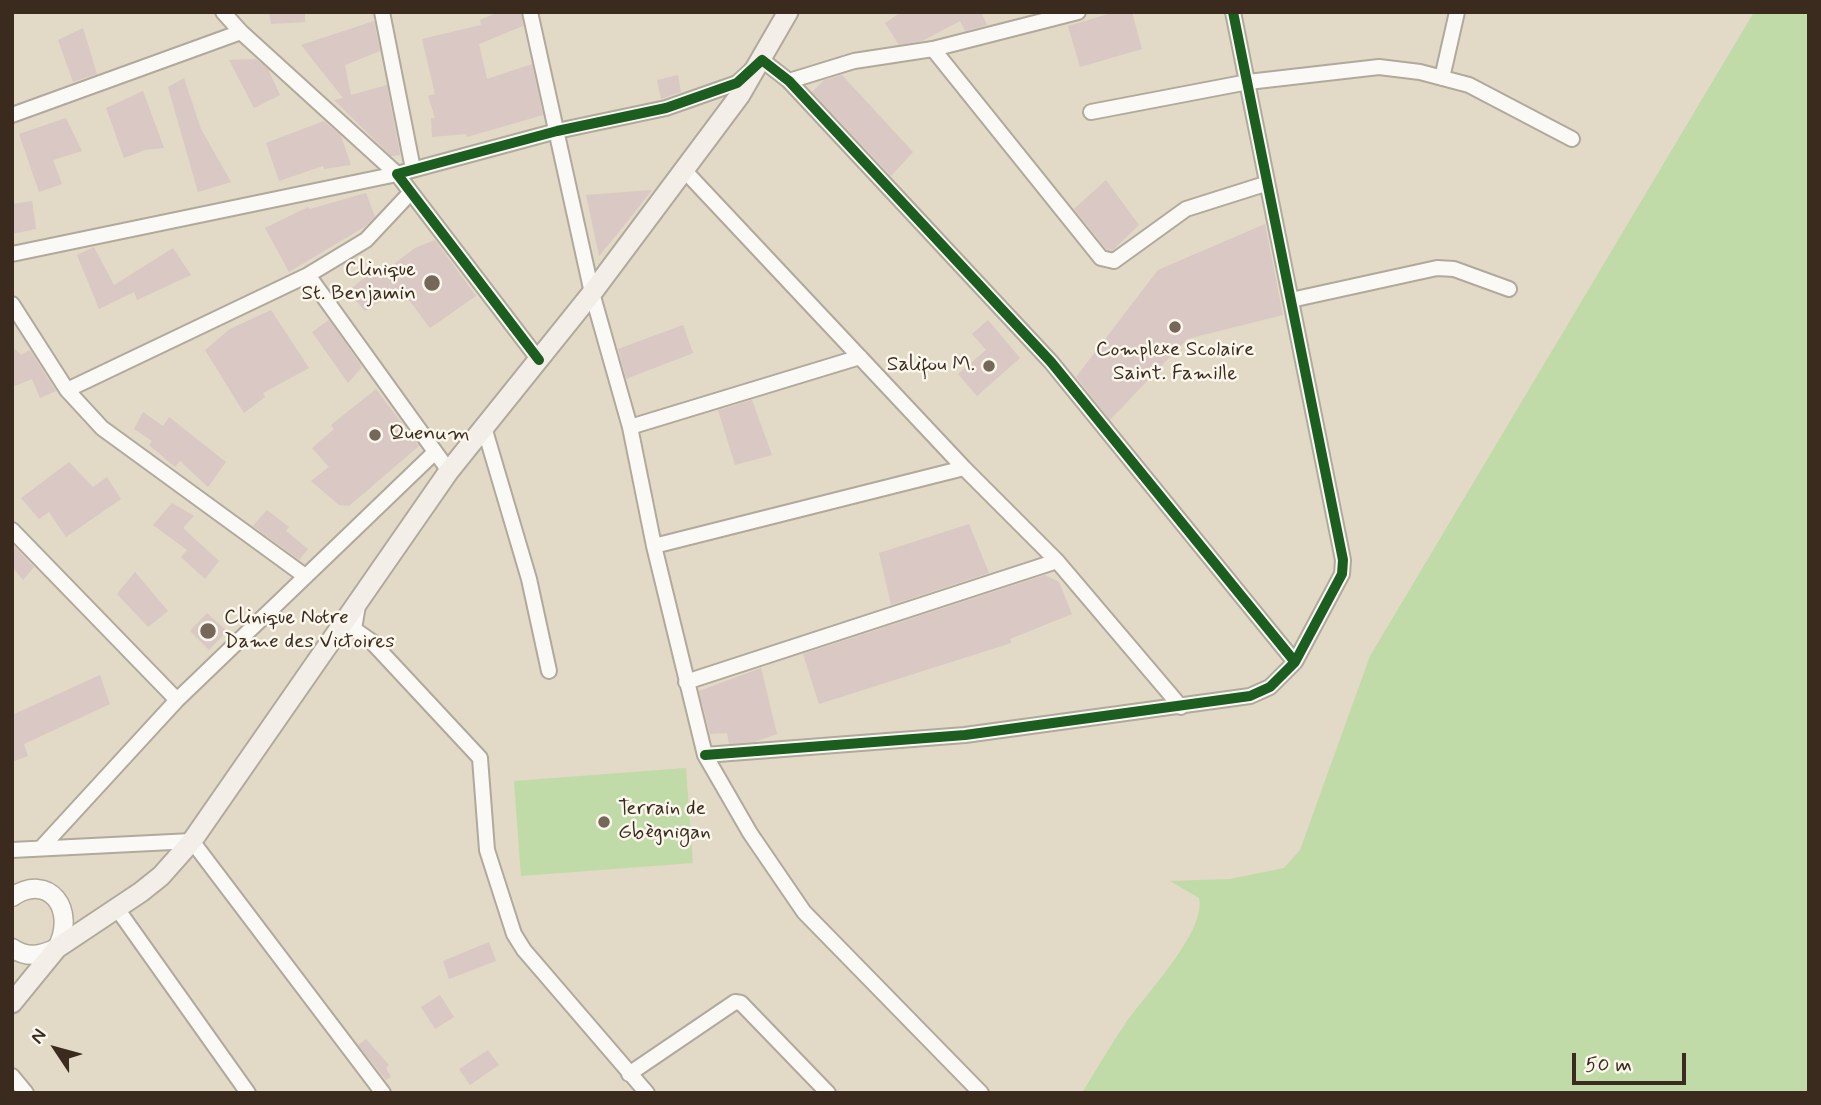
<!DOCTYPE html>
<html>
<head>
<meta charset="utf-8">
<style>
	body { margin:0 }
	#map { position:relative; width:1821px; height:1105px; overflow:hidden; background:#e2d9c6; font-family:Mynerve,sans-serif }
	canvas { display:block }
	.frame { position:absolute; inset:0; border:14px solid #3b2a1e; pointer-events:none }
	.north { position:absolute; left:21px; top:1014px; width:70px; height:70px; -webkit-text-stroke:5px #fbf7ec; paint-order:stroke; rotate:306deg; font-size:19px; font-weight:700; line-height:28px; text-align:center; color:#3b2a1e }
	.north::after { content:''; display:block; margin:auto; width:24px; height:32px; background:#3b2a1e; clip-path:polygon(50% 0,100% 100%,50% 72%,0 100%) }
	.scale { position:absolute; left:1572px; top:1053px; width:114px; height:32px; box-sizing:border-box; border:4px solid #3b2a1e; border-top:0; padding-left:9px; font-size:21px; line-height:24px; white-space:nowrap; color:#3b2a1e; -webkit-text-stroke:5px #fbf7ec; paint-order:stroke }
</style>
</head>
<body>
<div id="map">
<canvas width="1821" height="1105"></canvas>
<div class="frame"></div>
<div class="north">N</div>
<div class="scale">50 m</div>
</div>
<script>
const ctx = document.querySelector('canvas').getContext('2d');
ctx.lineJoin = 'round';
function paint(path, color) { ctx.fillStyle = color; ctx.fill(path, 'evenodd'); }
function strokePath(path, color, width, dash) { ctx.strokeStyle = color; ctx.lineWidth = width; ctx.lineCap = dash ? 'butt' : 'round'; ctx.setLineDash(dash || []); ctx.stroke(path); }
function write(font, color, halo, rows, align = 'center') {
  ctx.font = font + ' Mynerve,sans-serif'; ctx.lineWidth = 5; ctx.setLineDash([]); ctx.textBaseline = 'middle'; ctx.strokeStyle = halo; ctx.fillStyle = color; for (const [text, x, y, turn = 0] of rows) {
    ctx.save(); ctx.translate(x, y); ctx.rotate((+turn || 0) * Math.PI / 180); ctx.textAlign = isNaN(turn) ? turn : align; if (halo) ctx.strokeText(text, 0, 0); ctx.fillText(text, 0, 0); ctx.restore();
  }
}
paint(new Path2D(`
	M1754,12H1809V1093H1082C1096,1070 1110,1046 1125,1024C1144,996 1207,931 1199,898L1170,881L1230,879L1284,868L1300,850L1370,656Z
	M686,768L693,863L521,876L514,781Z`), '#c0dba8');
paint(new Path2D(`
	M269,12H305V22L271,24Z
	M499,12H521L523,26L479,44L487,79L532,64L543,115L467,137L466,134L432,137L431,118H435L428,96L435,94L422,39L481,25L480,20Z
	M901,12H981L987,25L965,31L960,21L922,41L899,45L885,23Z
	M1115,12H1132L1142,49L1080,67L1068,26Z
	M374,21L380,51L345,65L351,95L387,85L400,155L391,156L334,100L343,98L301,45Z
	M83,28L97,74L73,82L58,40Z
	M256,59L268,69L280,95L254,108L229,60Z
	M678,75L681,92L661,99L657,80Z
	M842,75L913,152L891,176L812,92L824,80Z
	M184,78L201,129L231,182L198,192L168,87Z
	M143,91L164,148L145,150L124,158L106,108Z
	M66,118L82,151L53,160L62,184L39,192L19,134Z
	M324,121L341,136L351,165L324,169L323,166L279,181L266,143Z
	M1106,180L1139,225L1112,251L1106,249L1074,209Z
	M652,190L627,222L599,256L586,195Z
	M366,193L375,217L366,226L289,272L265,228L308,207L310,209Z
	M32,201L36,229L12,234V204Z
	M1265,224L1283,315L1187,339L1110,420L1076,377L1158,270Z
	M435,240L476,296L430,328L400,288L365,311L348,291L374,270L377,277L415,248Z
	M94,247L114,285L173,248L191,275L137,300L134,292L99,309L77,255Z
	M271,310L309,368L263,393L265,397L244,413L205,350L230,329Z
	M329,320L362,367L348,383L312,332Z
	M988,320L1020,358L977,396L958,374L986,350L972,334Z
	M683,325L693,353L626,379L618,349Z
	M12,346L21,355L30,350L56,391L40,398L32,379L12,387Z
	M376,389L419,446L349,506L339,505L311,481L329,467L312,448L334,429L331,425Z
	M752,400L772,455L735,465L718,410Z
	M143,412L163,426L169,417L226,462L208,487L180,461L175,467L149,445L152,441L134,429Z
	M69,462L93,487L107,477L121,499L66,537L49,512L39,519L21,498Z
	M172,503L194,516L183,528L219,561L205,579L181,557L187,550L153,525Z
	M267,510L289,527L286,531L308,549L299,560L253,526Z
	M969,524L989,573L891,605L879,553Z
	M12,544L34,567L23,580L12,567Z
	M135,572L168,611L148,627L117,594Z
	M1045,575L1059,582L1072,614L1010,639L1011,643L819,704L803,654Z
	M207,613L227,631L209,650L190,631Z
	M761,668L777,734L754,742L729,744L727,733L710,734L699,691Z
	M100,675L110,704L24,744L28,756L12,762V715Z
	M489,942L496,961L449,979L443,961Z
	M440,995L454,1017L435,1029L421,1007Z
	M366,1039L389,1065L386,1068L391,1077L386,1080L358,1045Z
	M488,1050L499,1065L470,1085L459,1069Z`), '#d9c8c3');
const minor = new Path2D(`
	M223,12L241,32
	M382,12L413,169
	M530,12L592,293L630,427L654,546L705,755L750,833L804,912L981,1093
	M933,49L1101,258L1114,261L1186,209L1265,184
	M1442,78L1457,12
	M789,81L854,61L933,49L1078,12
	M1091,112L1248,82L1379,67L1420,72L1469,85L1572,139
	M12,115L241,32L397,174L12,254
	M685,171L964,468L1057,561L1181,707
	M411,192L366,240L308,275L449,471
	M1291,300L1437,268L1454,269L1509,289
	M12,304L67,390L102,428L305,576
	M539,360L397,174L557,131L666,108L737,83L762,60L789,81L1051,362L1295,662
	M67,390L308,275
	M484,427L529,579L549,671
	M630,427L860,357
	M12,530L177,700
	M654,546L964,468
	M358,605L354,629L371,641L480,758L487,850L514,934L524,950L647,1093
	M686,682L1057,561
	M705,755L965,735L1250,696L1270,687L1295,662L1342,574L1343,560L1233,12
	M41,848L177,700L434,453
	M12,850L192,841L383,1093
	M118,910L248,1093
	M629,1074L735,1002L741,1003L828,1093
	M12,1076L26,1093`);
const tertiary = new Path2D(`
	M12,897C49,872 77,909 57,948C41,955 28,959 12,948`);
const secondary = new Path2D(`
	M12,1003L57,948L141,892L161,876L192,841L449,471L592,293L740,95L788,12`);
strokePath(minor, '#b0a99c', 18);
strokePath(tertiary, '#b0a99c', 21);
strokePath(secondary, '#b0a99c', 23);
strokePath(minor, '#fbf9f6', 14);
strokePath(tertiary, '#fbf9f6', 18);
strokePath(secondary, '#f3efe8', 19);
strokePath(new Path2D(`
	M539,360L397,174L557,131L666,108L737,83L762,60L789,81L1051,362L1295,662
	M705,755L965,735L1250,696L1270,687L1295,662L1342,574L1343,560L1233,12`), '#1b5e20', 10);
for (const [x, y, r, color] of [
	[432,283,9,"#756759"],
	[1175,327,7,"#756759"],
	[989,366,7,"#756759"],
	[375,435,7,"#756759"],
	[208,631,9,"#756759"],
	[604,822,7,"#756759"]
]) { const dot = new Path2D(); dot.arc(x, y, r, 0, 2 * Math.PI); ctx.fillStyle = color; ctx.fill(dot); strokePath(dot, '#fbf7ec', 2.5); }
write('21px', '#3b2a1e', '#fbf7ec', [
	["Clinique",416,271,"right"],
	["St. Benjamin",416,295,"right"],
	["Complexe Scolaire",1175,351,"center"],
	["Saint. Famille",1175,375,"center"],
	["Salifou M.",975,366,"right"],
	["Quenum",389,435],
	["Clinique Notre",224,619],
	["Dame des Victoires",224,643],
	["Terrain de",618,810],
	["Gbègnigan",618,834]
], 'left');
</script>
</body>
</html>
